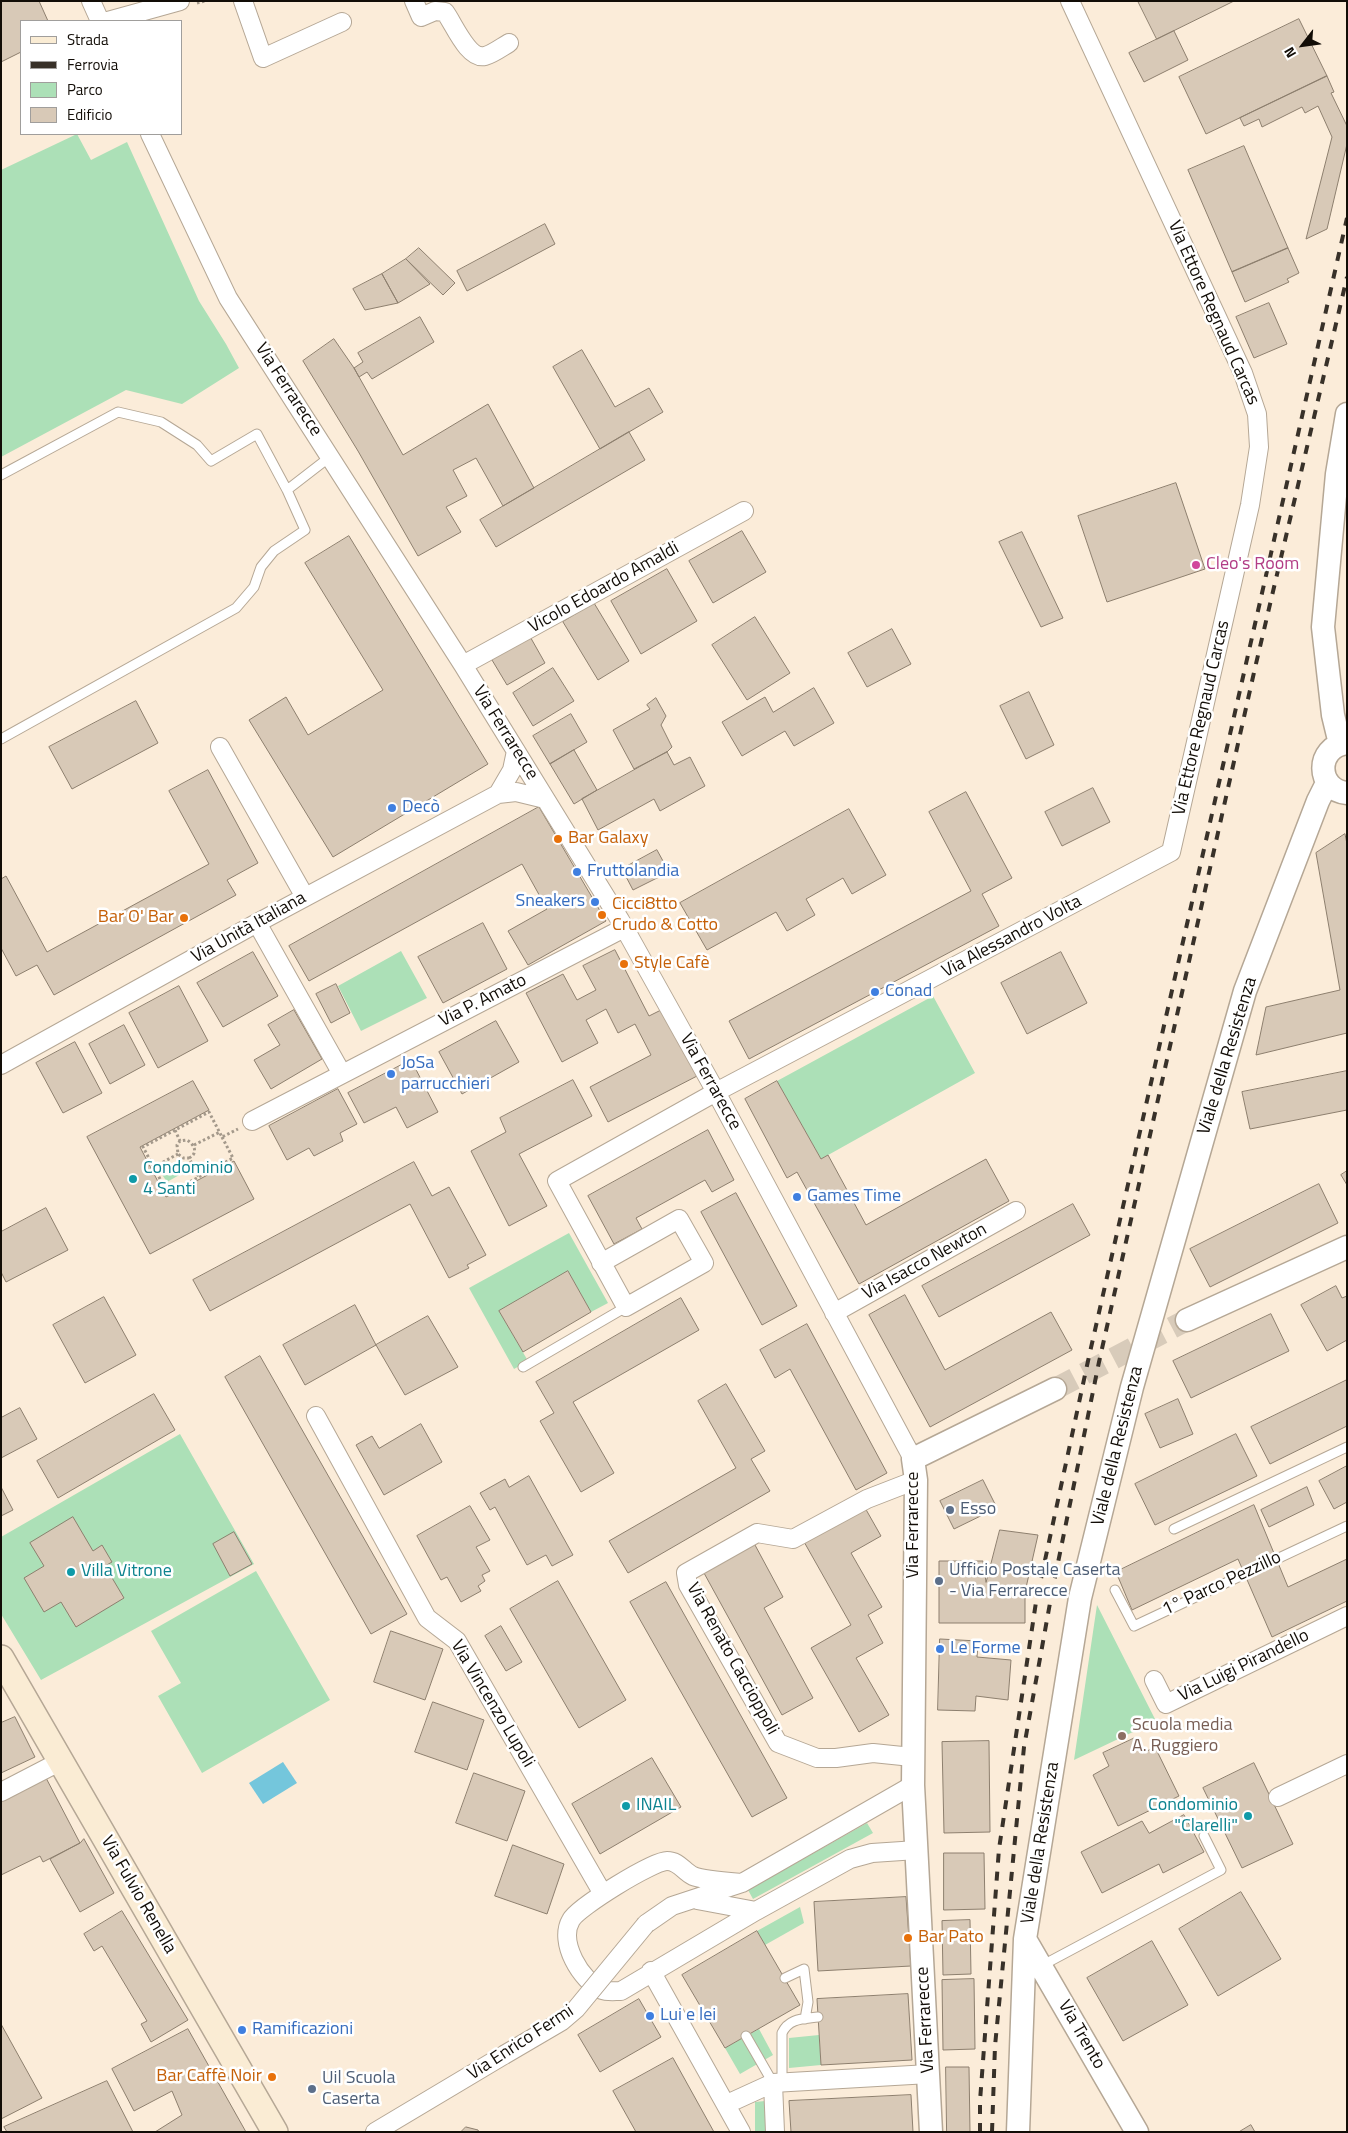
<!DOCTYPE html>
<html>
<head>
<meta charset="utf-8">
<style>
	body { margin:0 }
	#map { position:relative; width:1348px; height:2133px; overflow:hidden; background:#fbecd9; font-family:"Titillium Web",sans-serif }
	canvas { display:block }
	.frame { position:absolute; inset:0; border:2px solid #120d07; pointer-events:none }
	.legend { position:absolute; left:20px; top:20px; width:162px; height:115px; box-sizing:border-box; background:#fff; border:1px solid #a09e9c; margin:0; padding:6px 9px; list-style:none; font-size:15px; color:#120d07 }
	.legend li { display:flex; align-items:center; gap:10px; height:25px }
	.legend b { width:25px; border:1px solid #a09e9c }
	.north { position:absolute; left:1278px; top:20px; width:50px; height:50px; -webkit-text-stroke:4px #fff; paint-order:stroke; rotate:240deg; font-size:14px; font-weight:700; line-height:20px; text-align:center; color:#120d07 }
	.north::after { content:''; display:block; margin:auto; width:18px; height:22px; background:#120d07; clip-path:polygon(50% 0,100% 100%,50% 72%,0 100%) }
</style>
</head>
<body>
<div id="map">
<canvas width="1348" height="2133"></canvas>
<div class="frame"></div>
<ul class="legend">
<li><b style="height:6px;background:#faecd4"></b>Strada</li>
<li><b style="height:6px;background:#383129"></b>Ferrovia</li>
<li><b style="height:14px;background:#ace0b7"></b>Parco</li>
<li><b style="height:14px;background:#d8c9b7"></b>Edificio</li>
</ul>
<div class="north">N</div>
</div>
<script>
const ctx = document.querySelector('canvas').getContext('2d');
ctx.lineJoin = 'round';
function paint(path, color) { ctx.fillStyle = color; ctx.fill(path, 'evenodd'); }
function strokePath(path, color, width, dash) { ctx.strokeStyle = color; ctx.lineWidth = width; ctx.lineCap = dash ? 'butt' : 'round'; ctx.setLineDash(dash || []); ctx.stroke(path); }
function write(font, color, halo, rows, align = 'center') {
  ctx.font = font + ' "Titillium Web",sans-serif'; ctx.lineWidth = 5; ctx.setLineDash([]); ctx.textBaseline = 'middle'; ctx.strokeStyle = halo; ctx.fillStyle = color; for (const [text, x, y, turn = 0] of rows) {
    ctx.save(); ctx.translate(x, y); ctx.rotate((+turn || 0) * Math.PI / 180); ctx.textAlign = isNaN(turn) ? turn : align; if (halo) ctx.strokeText(text, 0, 0); ctx.fillText(text, 0, 0); ctx.restore();
  }
}
paint(new Path2D(`
	M77,134L91,160L127,142L199,301L226,344L239,368L182,404L126,390L1,457V170Z
	M401,951L427,998L361,1031L338,986Z
	M933,996L975,1073L821,1159L777,1081Z
	M167,1161L171,1169L177,1166L188,1170L167,1182L157,1167Z
	M569,1233L608,1303L591,1312L568,1271L499,1311L528,1361L514,1369L469,1288Z
	M180,1434L254,1564L41,1680L1,1614V1537Z
	M256,1571L330,1700L202,1773L158,1696L181,1683L151,1631Z
	M1097,1605L1156,1721L1074,1760Z
	M867,1823L873,1833L753,1899L748,1890Z
	M800,1907L804,1923L765,1945L757,1931Z
	M759,2029L773,2055L740,2074L725,2048Z
	M819,2035L821,2065L789,2068V2038Z
	M765,2101V2132H755V2102Z`), '#ace0b7');
paint(new Path2D(`
	M283,1762L297,1783L263,1804L249,1783Z`), '#74c6dc');
const building = new Path2D(`
	M1,1H39L48,21H21V52L1,62Z
	M1138,1H1234L1157,39Z
	M1299,19L1327,76L1206,134L1179,77Z
	M1174,31L1188,60L1144,82L1129,53Z
	M1327,76L1334,92L1331,93L1347,126V144L1327,229L1306,239L1332,137L1318,106L1305,113L1302,107L1262,127L1259,119L1244,126L1240,118Z
	M1244,146L1288,248L1232,272L1188,170Z
	M545,224L555,244L467,291L457,271Z
	M419,248L455,283L443,295L406,259Z
	M1288,248L1299,273L1287,279L1289,282L1245,302L1232,272Z
	M406,259L430,284L398,303L382,274Z
	M382,274L398,303L365,310L353,289Z
	M1269,303L1287,344L1254,358L1236,317Z
	M420,317L434,342L372,379L367,372L359,377L354,368L363,362L358,353Z
	M334,339L354,368L403,455L488,404L534,488L503,506L476,458L453,470L467,496L446,507L461,532L418,556L358,451L303,361Z
	M582,350L615,407L649,388L663,412L600,449L553,367Z
	M629,432L645,460L496,547L480,520Z
	M1176,483L1205,569L1107,602L1078,516Z
	M742,531L766,572L713,603L689,561Z
	M1022,532L1063,618L1041,627L999,542Z
	M349,536L488,764L333,857L249,720L286,697L308,735L383,690L305,563Z
	M667,569L697,621L641,654L611,601Z
	M594,603L629,661L598,680L563,622Z
	M755,617L790,673L747,700L712,645Z
	M892,629L911,664L867,687L848,653Z
	M528,633L545,663L507,685L489,655Z
	M553,668L574,701L533,726L513,693Z
	M814,688L834,723L794,746L785,731L742,756L722,722L765,697L773,712Z
	M1029,692L1054,745L1026,759L1000,706Z
	M656,698L666,716L661,725L672,747L667,752L634,769L613,730L650,709L647,705Z
	M136,701L158,743L72,789L49,747Z
	M571,714L587,742L550,764L533,736Z
	M574,750L597,790L574,804L550,764Z
	M667,752L674,765L690,757L705,786L660,811L654,799L598,830L582,799Z
	M208,770L258,863L227,880L236,895L54,995L37,965L16,976L1,948V879L6,876L47,952L209,864L169,791Z
	M1093,788L1110,822L1062,846L1045,812Z
	M966,792L1012,878L982,894L999,926L749,1059L729,1021L971,891L929,812Z
	M539,807L606,921L528,965L508,931L547,909L522,864L309,981L289,946Z
	M849,809L886,875L852,894L843,878L806,899L815,915L787,931L776,912L707,950L680,903Z
	M1345,834L1347,844V1033L1256,1055L1266,1007L1340,990L1316,853Z
	M657,850L669,872L633,890L622,869Z
	M483,923L507,969L443,1003L418,957Z
	M615,950L649,1016L665,1008L699,1075L608,1122L590,1087L651,1055L635,1024L618,1033L606,1009L586,1020L598,1043L562,1062L526,993L563,974L577,1000L596,990L583,966Z
	M253,952L278,996L223,1027L197,983Z
	M1061,952L1087,1003L1027,1034L1001,983Z
	M336,984L350,1013L331,1023L316,994Z
	M179,986L208,1041L158,1068L129,1013Z
	M294,1010L322,1059L271,1089L254,1060L280,1045L268,1025Z
	M496,1021L519,1062L462,1094L439,1052Z
	M124,1025L145,1065L110,1084L89,1044Z
	M75,1042L102,1093L63,1113L36,1063Z
	M411,1060L438,1112L407,1128L396,1107L364,1123L348,1093Z
	M1347,1071V1110L1250,1129L1242,1092Z
	M573,1080L592,1116L519,1154L547,1206L509,1226L471,1151L506,1132L500,1118Z
	M193,1081L209,1110L140,1147L166,1197L234,1161L254,1199L150,1254L87,1137Z
	M777,1081L821,1159L828,1155L866,1225L986,1159L1009,1201L859,1284L797,1172L787,1178L745,1099Z
	M338,1089L357,1124L340,1133L343,1141L314,1156L309,1148L287,1160L269,1126Z
	M708,1130L734,1180L712,1192L705,1180L636,1218L642,1229L614,1244L588,1196Z
	M414,1162L432,1196L449,1187L486,1255L467,1265L469,1268L449,1278L410,1204L210,1311L193,1280Z
	M1347,1171V1185L1341,1175Z
	M1319,1184L1338,1223L1210,1287L1190,1249Z
	M736,1193L797,1306L762,1325L701,1212Z
	M1073,1204L1090,1235L939,1317L922,1286Z
	M46,1208L68,1250L6,1282L1,1272V1232Z
	M568,1271L591,1312L523,1352L499,1311Z
	M1336,1286L1342,1298L1347,1296V1340L1327,1351L1301,1305Z
	M905,1295L945,1370L1051,1312L1072,1350L930,1427L869,1315Z
	M104,1297L136,1355L85,1383L53,1325Z
	M681,1298L699,1330L573,1402L614,1473L581,1492L540,1421L554,1413L536,1382Z
	M355,1305L376,1345L305,1385L283,1345Z
	M1271,1314L1289,1351L1191,1398L1173,1361Z
	M428,1316L458,1367L405,1395L376,1345Z
	M807,1324L887,1473L856,1490L790,1369L775,1378L760,1350Z
	M260,1356L407,1614L371,1634L225,1377Z
	M1347,1380V1426L1270,1464L1251,1427Z
	M726,1384L765,1451L751,1459L770,1491L628,1573L609,1541L736,1468L698,1401Z
	M154,1394L175,1430L58,1498L37,1461Z
	M1178,1399L1193,1434L1160,1448L1145,1414Z
	M20,1408L37,1439L1,1458V1418Z
	M421,1424L442,1462L384,1495L356,1445L372,1436L379,1448Z
	M1236,1434L1257,1476L1155,1525L1135,1484Z
	M1347,1466V1502L1334,1509L1319,1481Z
	M529,1476L573,1555L552,1566L546,1555L527,1565L495,1507L490,1510L480,1493L505,1479L509,1487Z
	M983,1480L997,1508L954,1529L940,1501Z
	M1,1487L13,1510L1,1516Z
	M1307,1487L1314,1505L1269,1527L1261,1510Z
	M1254,1505L1288,1587L1347,1559V1601L1272,1637L1238,1559L1132,1610L1116,1572Z
	M470,1506L490,1540L476,1547L490,1571L482,1575L485,1581L478,1586L481,1591L461,1602L447,1577L441,1580L417,1536Z
	M864,1506L881,1536L851,1553L882,1607L868,1615L883,1643L856,1658L889,1715L859,1732L811,1648L851,1625L803,1540Z
	M73,1517L93,1551L102,1545L112,1562L105,1566L124,1598L76,1627L61,1602L44,1612L24,1578L44,1566L30,1543Z
	M1000,1530L1038,1535L1025,1592V1623H939V1561H983L986,1582Z
	M234,1532L252,1564L230,1576L213,1544Z
	M755,1545L783,1597L764,1608L813,1698L782,1715L704,1573Z
	M558,1581L626,1700L579,1728L510,1609Z
	M666,1582L787,1798L752,1817L630,1602Z
	M501,1626L522,1662L506,1671L485,1636Z
	M391,1631L443,1649L425,1700L374,1682Z
	M940,1639L978,1641L977,1657L1011,1660L1008,1700L976,1696L975,1711L938,1710Z
	M433,1702L484,1720L467,1770L415,1752Z
	M15,1717L35,1757L1,1773V1723Z
	M1135,1738L1143,1753L1155,1747L1179,1796L1118,1826L1093,1775L1109,1766L1103,1753Z
	M989,1741L990,1832L944,1833L942,1742Z
	M652,1758L681,1807L600,1854L572,1804Z
	M1254,1763L1293,1844L1242,1868L1203,1788Z
	M474,1773L525,1791L507,1841L456,1823Z
	M45,1776L80,1843L43,1862L40,1856L1,1875V1798Z
	M1184,1815L1204,1852L1163,1873L1159,1864L1102,1893L1081,1852L1142,1821L1149,1833Z
	M84,1839L114,1893L80,1912L50,1859L80,1843Z
	M513,1845L564,1864L547,1914L495,1896Z
	M944,1853H984L985,1909L944,1910Z
	M1241,1892L1281,1959L1218,1996L1179,1929Z
	M906,1897L911,1966L818,1971L814,1902Z
	M122,1911L188,2020L151,2042L141,2024L147,2021L102,1946L94,1951L84,1934Z
	M970,1920L971,1974L943,1975L942,1921Z
	M757,1931L800,2005L725,2048L682,1975Z
	M1152,1941L1188,2005L1123,2041L1087,1978Z
	M974,1979L975,2049L943,2050L942,1980Z
	M908,1994L912,2060L821,2065L817,1999Z
	M639,1999L661,2037L600,2072L578,2035Z
	M1,2024L42,2098L1,2119Z
	M188,2029L246,2132H155L182,2115L172,2091L134,2111L112,2069Z
	M673,2058L714,2132H636L613,2091Z
	M946,2067H969L970,2132H947Z
	M107,2081L133,2132H7L4,2127Z
	M911,2095L913,2132H791L789,2101Z
	M1251,2125L1255,2132H1239Z
	M466,2127L478,2130L479,2132H461Z`);
paint(building, '#d8c9b7');
strokePath(building, '#8d7f6e', 1);
strokePath(new Path2D(`
	M1055,1389L1187,1320`), '#d8cbba', 22, [22, 11]);
const service = new Path2D(`
	M1,475L118,412L161,422L197,445L211,461L257,434L287,490L305,530L274,551L261,567L254,587L236,608L1,739
	M287,490L331,456
	M523,1367L626,1307
	M1174,1529L1347,1447
	M1115,1590L1134,1626L1347,1526
	M1041,1966L1221,1870L1204,1836
	M785,1978L804,1969L808,2002L805,2019
	M746,2036L773,2083
	M782,2083V2033C789,2018 803,2019 818,2017`);
const minor = new Path2D(`
	M91,1L100,21
	M243,1L263,58L342,22
	M414,1L421,17L435,11L445,12C454,24 468,60 485,56C493,54 502,47 509,43
	M108,21L180,1
	M150,134L228,298L463,665L620,920L716,1092L913,1459
	M463,665L744,511
	M220,747L305,897
	M498,794L512,770L516,751
	M257,923L342,1074
	M1,1065L257,923L498,794L516,792L545,799
	M252,1121L624,928
	M601,1263L679,1219L704,1263L626,1307L557,1181L716,1092L1171,852L1250,505L1259,447L1257,414L1243,373L1070,1
	M834,1313L1016,1211
	M316,1416L427,1618L457,1641L603,1894
	M1154,1680L1166,1704L1347,1616
	M912,1757L873,1753L836,1758H817L778,1743L688,1585L686,1573L757,1533L793,1539L867,1499L916,1480
	M1,1792L61,1761
	M1278,1797L1347,1764
	M742,1883C730,1882 702,1880 693,1876C683,1871 679,1861 667,1861C653,1861 578,1907 571,1920C558,1942 581,1981 602,1990C607,1992 615,1991 621,1991L756,1911L850,1859L872,1853L917,1850
	M697,1900L756,1911
	M646,1924L672,1906L742,1883L913,1785
	M651,1971L741,2132
	M773,2083L775,2132
	M727,2104L773,2083L929,2074
	M375,2132L504,2055`);
const tertiary = new Path2D(`
	M1347,743C1315,747 1316,790 1347,793
	M1340,744L1333,715L1323,627L1337,474L1347,414
	M1187,1320L1347,1247
	M1025,1939L1137,2132
	M931,2132L913,1785L916,1480L913,1459L1055,1389
	M1018,2132L1025,1939L1080,1598L1132,1387L1245,991L1318,801L1327,783`);
const secondary = new Path2D(`
	M1,1658L275,2132`);
strokePath(service, '#b5a795', 11);
strokePath(minor, '#b5a795', 20);
strokePath(tertiary, '#b5a795', 25);
strokePath(secondary, '#b5a795', 28);
strokePath(new Path2D(`
	M197,3L205,1
	M175,1130L180,1141
	M222,1137L233,1158L168,1194L143,1147L209,1112L222,1137L238,1129
	M194,1145L220,1132
	M189,1158C199,1153 194,1144 187,1140L180,1141L177,1145L178,1154L183,1158H189L199,1177
	M154,1167L178,1154`), '#a4998b', 3, [2.5, 2.5]);
strokePath(service, '#fff', 9);
strokePath(minor, '#fff', 18);
strokePath(tertiary, '#fff', 22);
strokePath(secondary, '#faecd4', 25);
strokePath(new Path2D(`
	M980,2132V2101L999,1849L1036,1602L1088,1361L1347,218
	M992,2132L995,2046L1024,1747L1052,1592L1099,1362L1255,668L1347,277`), '#383129', 4, [9, 9]);
const minorBridge = new Path2D(`
	M504,2055L562,2021L576,2009L646,1924`);
strokePath(minorBridge, '#b5a795', 20, []);
strokePath(minorBridge, '#fff', 18);
for (const [x, y, r, color] of [
	[1196,565,5,"#d1479c"],
	[392,808,5,"#3f7fe0"],
	[558,839,5,"#e8710a"],
	[577,872,5,"#3f7fe0"],
	[595,902,5,"#3f7fe0"],
	[602,915,5,"#e8710a"],
	[184,918,5,"#e8710a"],
	[624,964,5,"#e8710a"],
	[875,992,5,"#3f7fe0"],
	[391,1074,5,"#3f7fe0"],
	[133,1179,5,"#0f9aa8"],
	[797,1197,5,"#3f7fe0"],
	[950,1510,5,"#5c6f8a"],
	[71,1572,5,"#0f9aa8"],
	[939,1581,5,"#5c6f8a"],
	[940,1649,5,"#3f7fe0"],
	[1122,1736,5,"#8d6e63"],
	[626,1806,5,"#0f9aa8"],
	[1248,1816,5,"#0f9aa8"],
	[908,1938,5,"#e8710a"],
	[650,2016,5,"#3f7fe0"],
	[242,2030,5,"#3f7fe0"],
	[272,2077,5,"#e8710a"],
	[312,2089,5,"#5c6f8a"]
]) { const dot = new Path2D(); dot.arc(x, y, r, 0, 2 * Math.PI); ctx.fillStyle = color; ctx.fill(dot); strokePath(dot, '#fff', 2); }
write('18px', '#120d07', '#fff', [
	["Via Ettore Regnaud Carcas",1213,313,66],
	["Via Ferrarecce",288,390,57],
	["Vicolo Edoardo Amaldi",604,588,-29],
	["Via Ettore Regnaud Carcas",1202,718,-77],
	["Via Ferrarecce",505,733,58],
	["Via Unità Italiana",249,928,-29],
	["Via Alessandro Volta",1012,937,-28],
	["Via P. Amato",483,1001,-27],
	["Viale della Resistenza",1228,1056,-73],
	["Via Ferrarecce",710,1082,61],
	["Via Isacco Newton",925,1262,-29],
	["Viale della Resistenza",1118,1446,-76],
	["Via Ferrarecce",914,1525,-90],
	["1° Parco Pezzillo",1222,1584,-25],
	["Via Renato Caccioppoli",732,1659,61],
	["Via Luigi Pirandello",1244,1666,-26],
	["Via Vincenzo Lupoli",492,1704,59],
	["Viale della Resistenza",1041,1843,-81],
	["Via Fulvio Renella",138,1895,60],
	["Via Ferrarecce",926,2020,-93],
	["Via Trento",1081,2035,60],
	["Via Enrico Fermi",521,2043,-33]
]);
write('18px', '#b23c85', '#fff', [
	["Cleo's Room",1206,565]
], 'left');
write('18px', '#366cbe', '#fff', [
	["Decò",402,808],
	["Fruttolandia",587,872],
	["Sneakers",585,902,"right"],
	["Conad",885,992],
	["JoSa",401,1064],
	["parrucchieri",401,1085],
	["Games Time",807,1197],
	["Le Forme",950,1649],
	["Lui e lei",660,2016],
	["Ramificazioni",252,2030]
], 'left');
write('18px', '#c56008', '#fff', [
	["Bar Galaxy",568,839],
	["Cicci8tto",612,905],
	["Crudo & Cotto",612,926],
	["Bar O' Bar",174,918,"right"],
	["Style Cafè",634,964],
	["Bar Pato",918,1938],
	["Bar Caffè Noir",262,2077,"right"]
], 'left');
write('18px', '#0d838f', '#fff', [
	["Condominio",143,1169],
	["4 Santi",143,1190],
	["Villa Vitrone",81,1572],
	["INAIL",636,1806],
	["Condominio",1238,1806,"right"],
	["\"Clarelli\"",1238,1827,"right"]
], 'left');
write('18px', '#4e5e75', '#fff', [
	["Esso",960,1510],
	["Ufficio Postale Caserta",949,1571],
	["- Via Ferrarecce",949,1592],
	["Uil Scuola",322,2079],
	["Caserta",322,2100]
], 'left');
write('18px', '#785e54', '#fff', [
	["Scuola media",1132,1726],
	["A. Ruggiero",1132,1747]
], 'left');
</script>
</body>
</html>
